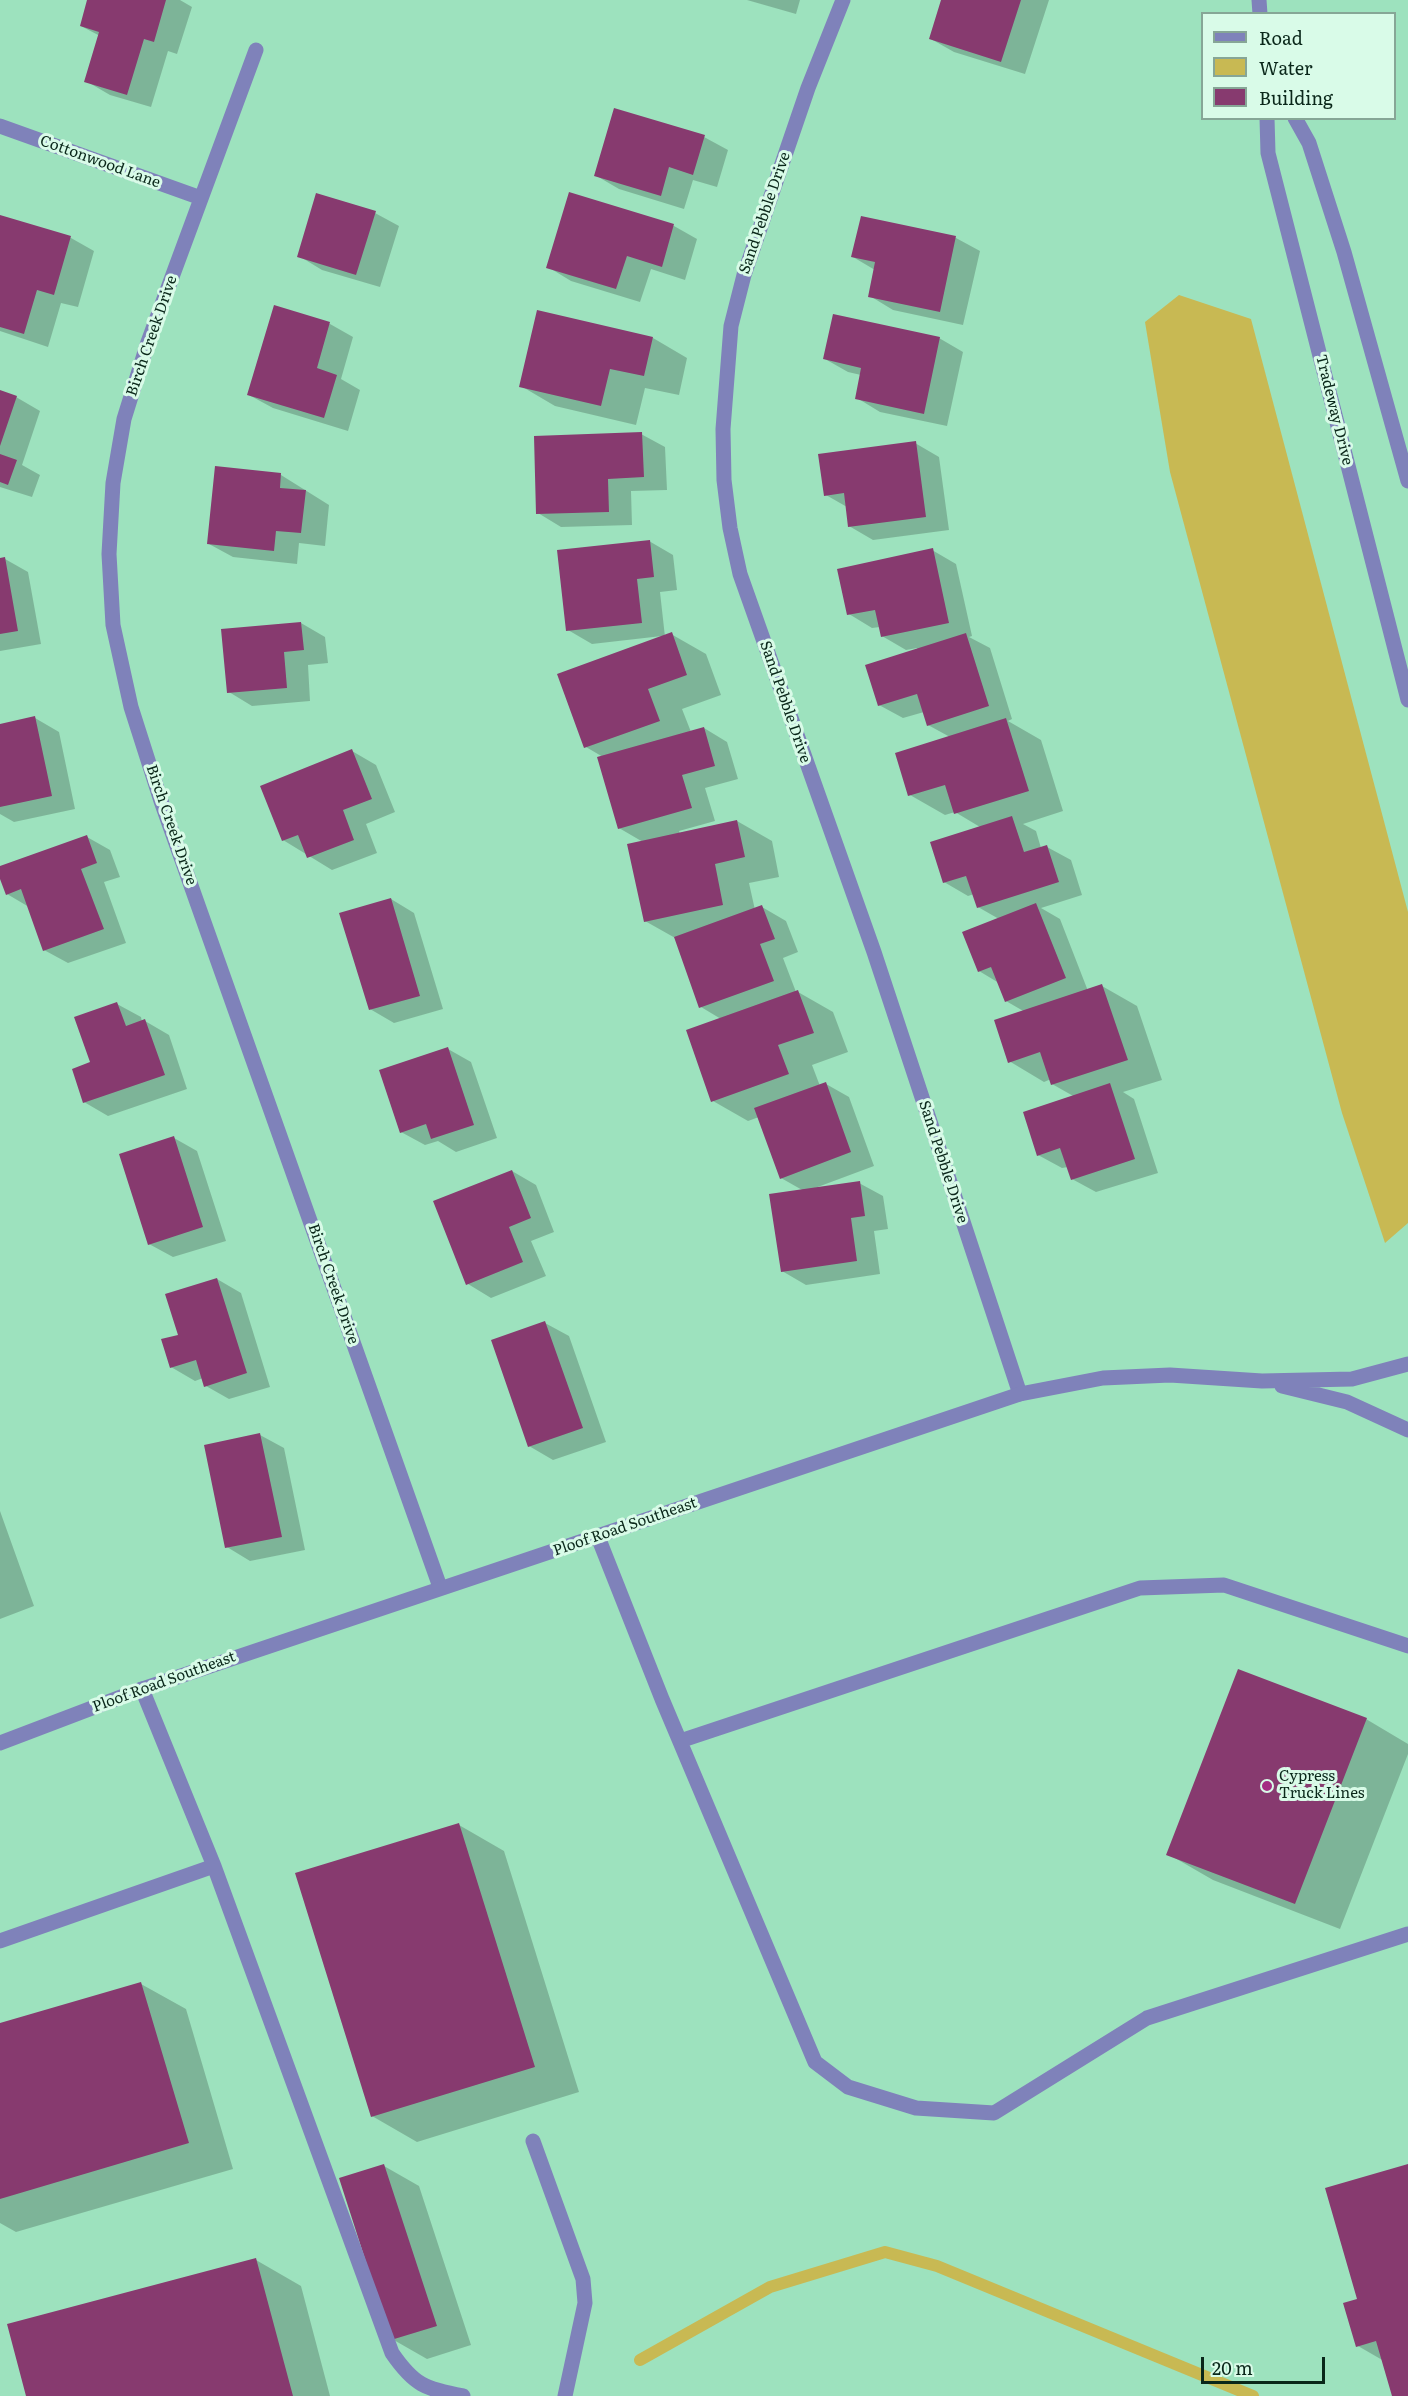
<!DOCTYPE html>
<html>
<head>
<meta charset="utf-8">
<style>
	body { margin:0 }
	#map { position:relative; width:1408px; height:2396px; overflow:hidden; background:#9de2be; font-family:Literata,serif }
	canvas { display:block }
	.legend { position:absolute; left:1201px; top:12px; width:195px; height:108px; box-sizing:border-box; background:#d9fbe8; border:2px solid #86a696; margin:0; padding:8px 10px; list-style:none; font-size:18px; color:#0a271a }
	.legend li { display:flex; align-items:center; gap:12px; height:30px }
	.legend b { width:30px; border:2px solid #86a696 }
	.scale { position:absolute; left:1201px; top:2357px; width:124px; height:27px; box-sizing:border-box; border:3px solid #0a271a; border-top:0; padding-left:8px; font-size:18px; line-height:21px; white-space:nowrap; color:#0a271a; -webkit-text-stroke:4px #d9fbe8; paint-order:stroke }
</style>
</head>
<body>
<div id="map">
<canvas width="1408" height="2396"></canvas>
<ul class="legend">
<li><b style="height:8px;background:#7f82ba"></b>Road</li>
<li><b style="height:16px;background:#c8b953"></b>Water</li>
<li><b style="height:16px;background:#873a6f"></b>Building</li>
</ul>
<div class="scale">20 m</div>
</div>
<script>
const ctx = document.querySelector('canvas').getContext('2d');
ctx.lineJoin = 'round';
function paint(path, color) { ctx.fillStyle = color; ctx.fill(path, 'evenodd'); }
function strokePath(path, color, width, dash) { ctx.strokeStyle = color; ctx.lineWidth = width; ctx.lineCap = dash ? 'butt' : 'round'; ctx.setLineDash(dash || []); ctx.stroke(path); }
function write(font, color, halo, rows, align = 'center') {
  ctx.font = font + ' Literata,serif'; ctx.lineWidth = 6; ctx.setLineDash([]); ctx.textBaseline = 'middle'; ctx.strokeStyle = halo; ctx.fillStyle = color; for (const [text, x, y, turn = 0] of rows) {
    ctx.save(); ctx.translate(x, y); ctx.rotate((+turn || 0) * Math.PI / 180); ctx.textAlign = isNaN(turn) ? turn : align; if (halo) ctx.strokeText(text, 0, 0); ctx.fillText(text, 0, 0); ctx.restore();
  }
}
paint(new Path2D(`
	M1179,295L1251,319L1408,912V1223L1385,1243L1342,1113L1170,472L1145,322Z`), '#c8b953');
paint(new Path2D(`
	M89,0H180L192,7L177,54L168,51L151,107L110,95L86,81L100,36L81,26Z
	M747,0H800L796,14Z
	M942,0H1049L1025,74L954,52L931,39Z
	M704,137L728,150L717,187L693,180L684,209L619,189L595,175Z
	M570,194L674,226L697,239L685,280L651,269L640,302L571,281L548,267Z
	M375,213L399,226L380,287L322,270L299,256Z
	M0,216L71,238L94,251L78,307L61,303L48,347L0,331Z
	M862,217L956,238L980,251L963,325L893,310L870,296L875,270L853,257Z
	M275,307L330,324L353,337L341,379L360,390L348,431L273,408L249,395Z
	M653,338L687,358L679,395L645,388L636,425L555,406L521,386Z
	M939,338L963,352L947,426L880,412L857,398L861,375L848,372L825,359Z
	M0,392L16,397L40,411L22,465L40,475L32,497L0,487Z
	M641,434L665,447L667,490L631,491L632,525L561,527L538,513Z
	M915,443L939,457L949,530L873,540L849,526L847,507L826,495Z
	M217,468L281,475L329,505L325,546L299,543L297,564L233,557L209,544Z
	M649,541L673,555L677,590L660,592L665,637L671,634L706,654L721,695L682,709L691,732L704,728L727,742L738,779L705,788L715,821L679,831L680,834L737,821L772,841L779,877L749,883L755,910L762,907L786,921L798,952L783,958L796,992H798L833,1012L848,1052L812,1065L820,1086L826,1084L849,1097L874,1166L815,1188L859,1183L883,1196L888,1229L874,1231L880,1274L806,1285L782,1271L804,1191L781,1178L759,1117L748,1121L713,1101L721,1019L701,1007L677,939L645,921L643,842L619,828L603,757L586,747L662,636L592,644L568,630Z
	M932,550L956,564L972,636L969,637L990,648L1012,719L1008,721L1041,740L1063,811L1023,824L1036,831L1041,848L1047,847L1071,860L1082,895L1041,908L1060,919L1088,991L1102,986L1137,1006L1162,1080L1123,1092L1134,1099L1158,1173L1096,1192L1072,1179L1068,1167L1062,1168L1038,1155L1075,1097L1052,1084L1051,1079L1044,1082L1009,1061L1025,1012L1006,1001L999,983L979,971L999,919L978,907L974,894L968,896L944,882L980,827L955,812L945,815L910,795L950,737L928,725L924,712L903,718L879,705L918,650L917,648L906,650L882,636L880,627L872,628L849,614Z
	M5,559L28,572L41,644L0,651V560Z
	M301,623L325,637L328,663L308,665L310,701L252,706L229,692Z
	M35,718L59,732L75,809L14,822L0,814V725Z
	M352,751L376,765L395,812L366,824L377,853L332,870L283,840Z
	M87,837L110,850L120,877L104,882L126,943L68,963L44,950L29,907L7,894L0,875V868Z
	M391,899L414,913L443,1009L394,1023L370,1009Z
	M117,1004L141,1017L142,1022L145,1021L169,1035L187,1089L108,1116L84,1102L92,1063Z
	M448,1049L471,1062L497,1138L456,1152L438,1141L425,1145L401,1132Z
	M174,1138L197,1151L226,1241L173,1257L149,1244Z
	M512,1171L536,1185L554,1232L531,1241L546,1276L491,1298L468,1284Z
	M217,1279L241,1293L270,1387L229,1399L206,1386L203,1378L195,1381L171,1367L180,1336Z
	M545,1323L569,1336L606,1442L553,1460L529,1446Z
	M260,1435L284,1448L305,1550L250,1561L227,1547Z
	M0,1511L34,1606L0,1619Z
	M1366,1719L1408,1744V1754L1340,1929L1213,1880L1168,1854Z
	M459,1825L504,1851L579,2092L417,2142L372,2116Z
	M141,1984L186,2009L233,2169L16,2232L0,2223V2025Z
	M1408,2165V2396H1394L1384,2361L1358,2346L1359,2300Z
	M384,2166L419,2186L471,2345L427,2359L392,2339Z
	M256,2260L301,2286L330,2396H28Z`), '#0003');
strokePath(new Path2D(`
	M640,2360L770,2287L885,2252L937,2266L1253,2396`), '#c8b953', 12);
paint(new Path2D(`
	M87,0H166L154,42L144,39L127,95L84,82L99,32L80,26Z
	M941,0H1021L1001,62L929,39Z
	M614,108L705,135L693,175L669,167L661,196L594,176Z
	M569,192L674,224L662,267L627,256L616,289L546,268Z
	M316,193L376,211L356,275L297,257Z
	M0,215L71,236L54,295L37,290L24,334L0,327Z
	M861,216L956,236L940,312L868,297L875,262L851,257Z
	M274,305L330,322L317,368L337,375L324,418L247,395Z
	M537,310L653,337L644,376L610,369L601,406L519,387Z
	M833,314L940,337L924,414L855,399L861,368L823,359Z
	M0,390L17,396L0,446Z
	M642,432L644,477L608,479L609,512L536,514L534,436Z
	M916,441L926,517L848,527L844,493L824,496L818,454Z
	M0,454L17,460L8,485L0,482Z
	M215,466L281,473L280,488L306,490L301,533L276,531L274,551L207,544Z
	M650,540L654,577L637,579L642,623L566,631L557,550Z
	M933,548L949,623L881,637L875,610L847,615L837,569Z
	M5,557L18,631L0,634V558Z
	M301,622L304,650L284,652L287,688L227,693L221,629Z
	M672,632L687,675L648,689L660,721L584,748L557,674Z
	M966,633L989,706L927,726L917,694L878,706L865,665Z
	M35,716L52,796L0,807V724Z
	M1006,718L1029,791L954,814L945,785L908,796L895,753Z
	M704,727L715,766L682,775L692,808L618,829L597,757Z
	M352,749L372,799L343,810L354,840L307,858L298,835L282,841L260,786Z
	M1012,816L1024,852L1047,845L1059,882L977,908L966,876L943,883L930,842Z
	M737,820L745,857L715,864L723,905L644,922L627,844Z
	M87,835L97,863L81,869L104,929L43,951L21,889L6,895L0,879V866Z
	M391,898L420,996L369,1010L339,913Z
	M1036,903L1066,978L1005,1002L991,967L978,972L962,932Z
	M762,905L775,939L760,944L774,981L699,1008L674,937Z
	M1102,984L1128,1060L1051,1085L1040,1052L1008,1063L994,1020Z
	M798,990L814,1033L778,1045L789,1074L711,1102L686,1030Z
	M117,1002L126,1026L145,1019L165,1075L83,1103L72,1069L90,1062L74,1017Z
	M448,1047L474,1125L431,1139L426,1124L400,1133L379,1070Z
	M826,1082L851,1152L780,1179L754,1108Z
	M1110,1083L1135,1159L1071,1180L1060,1148L1037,1156L1023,1112Z
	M174,1136L203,1227L148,1245L119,1154Z
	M512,1170L531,1218L509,1227L523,1262L466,1285L433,1201Z
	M860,1181L865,1216L851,1218L857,1261L781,1272L769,1194Z
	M217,1278L247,1373L204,1387L196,1360L170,1368L161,1339L178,1335L165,1294Z
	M545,1321L583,1428L528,1447L491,1340Z
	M260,1433L282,1537L225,1548L204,1445Z
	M1238,1669L1367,1718L1295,1904L1166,1855Z
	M459,1823L535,2067L371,2117L295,1873Z
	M141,1982L189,2143L0,2199V2023Z
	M384,2164L437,2326L391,2340L339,2178Z
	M1408,2164V2396H1392L1376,2341L1356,2347L1343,2303L1357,2299L1325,2188Z
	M256,2258L293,2396H26L7,2324Z`), '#873a6f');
strokePath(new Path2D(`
	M598,1537L662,1699L815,2062L848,2087L916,2108L994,2113L1147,2018L1408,1934
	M142,1689L214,1866L392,2353C414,2385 425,2389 463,2396
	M680,1741L1140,1588L1224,1585L1408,1646
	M0,1941L214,1866
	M533,2141L583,2279L585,2303L565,2396`), '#7f82ba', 15);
strokePath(new Path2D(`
	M843,0L808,88L744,275L731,326L723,429L724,480L730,528L740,574L874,952L1020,1394
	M1259,0L1260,14
	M256,50L148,342L124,419L113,483L109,554L113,625L131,707L161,801L440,1587
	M1267,118L1268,153L1408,700
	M1295,118L1309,143L1344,252L1408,481
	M0,126L201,198`), '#7f82ba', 15);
strokePath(new Path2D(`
	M1282,1386L1347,1402L1408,1430
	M0,1743L142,1689L1020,1394L1103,1378L1170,1375L1262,1381L1352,1379L1408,1364`), '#7f82ba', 15);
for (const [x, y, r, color] of [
	[1267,1786,6,"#a42c83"]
]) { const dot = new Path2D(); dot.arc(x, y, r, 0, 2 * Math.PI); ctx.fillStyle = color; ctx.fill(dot); strokePath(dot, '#d9fbe8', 2); }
write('15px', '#0a271a', '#d9fbe8', [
	["Cottonwood Lane",100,162,20],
	["Sand Pebble Drive",765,213,-71],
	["Birch Creek Drive",152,336,-71],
	["Tradeway Drive",1334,410,76],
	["Sand Pebble Drive",785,702,71],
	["Birch Creek Drive",171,825,71],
	["Sand Pebble Drive",943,1162,72],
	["Birch Creek Drive",333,1284,71],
	["Ploof Road Southeast",625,1527,-19],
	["Ploof Road Southeast",164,1682,-20]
]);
write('15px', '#0a271a', '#d9fbe8', [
	["Cypress",1279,1777],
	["Truck Lines",1279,1794]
], 'left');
</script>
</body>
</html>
